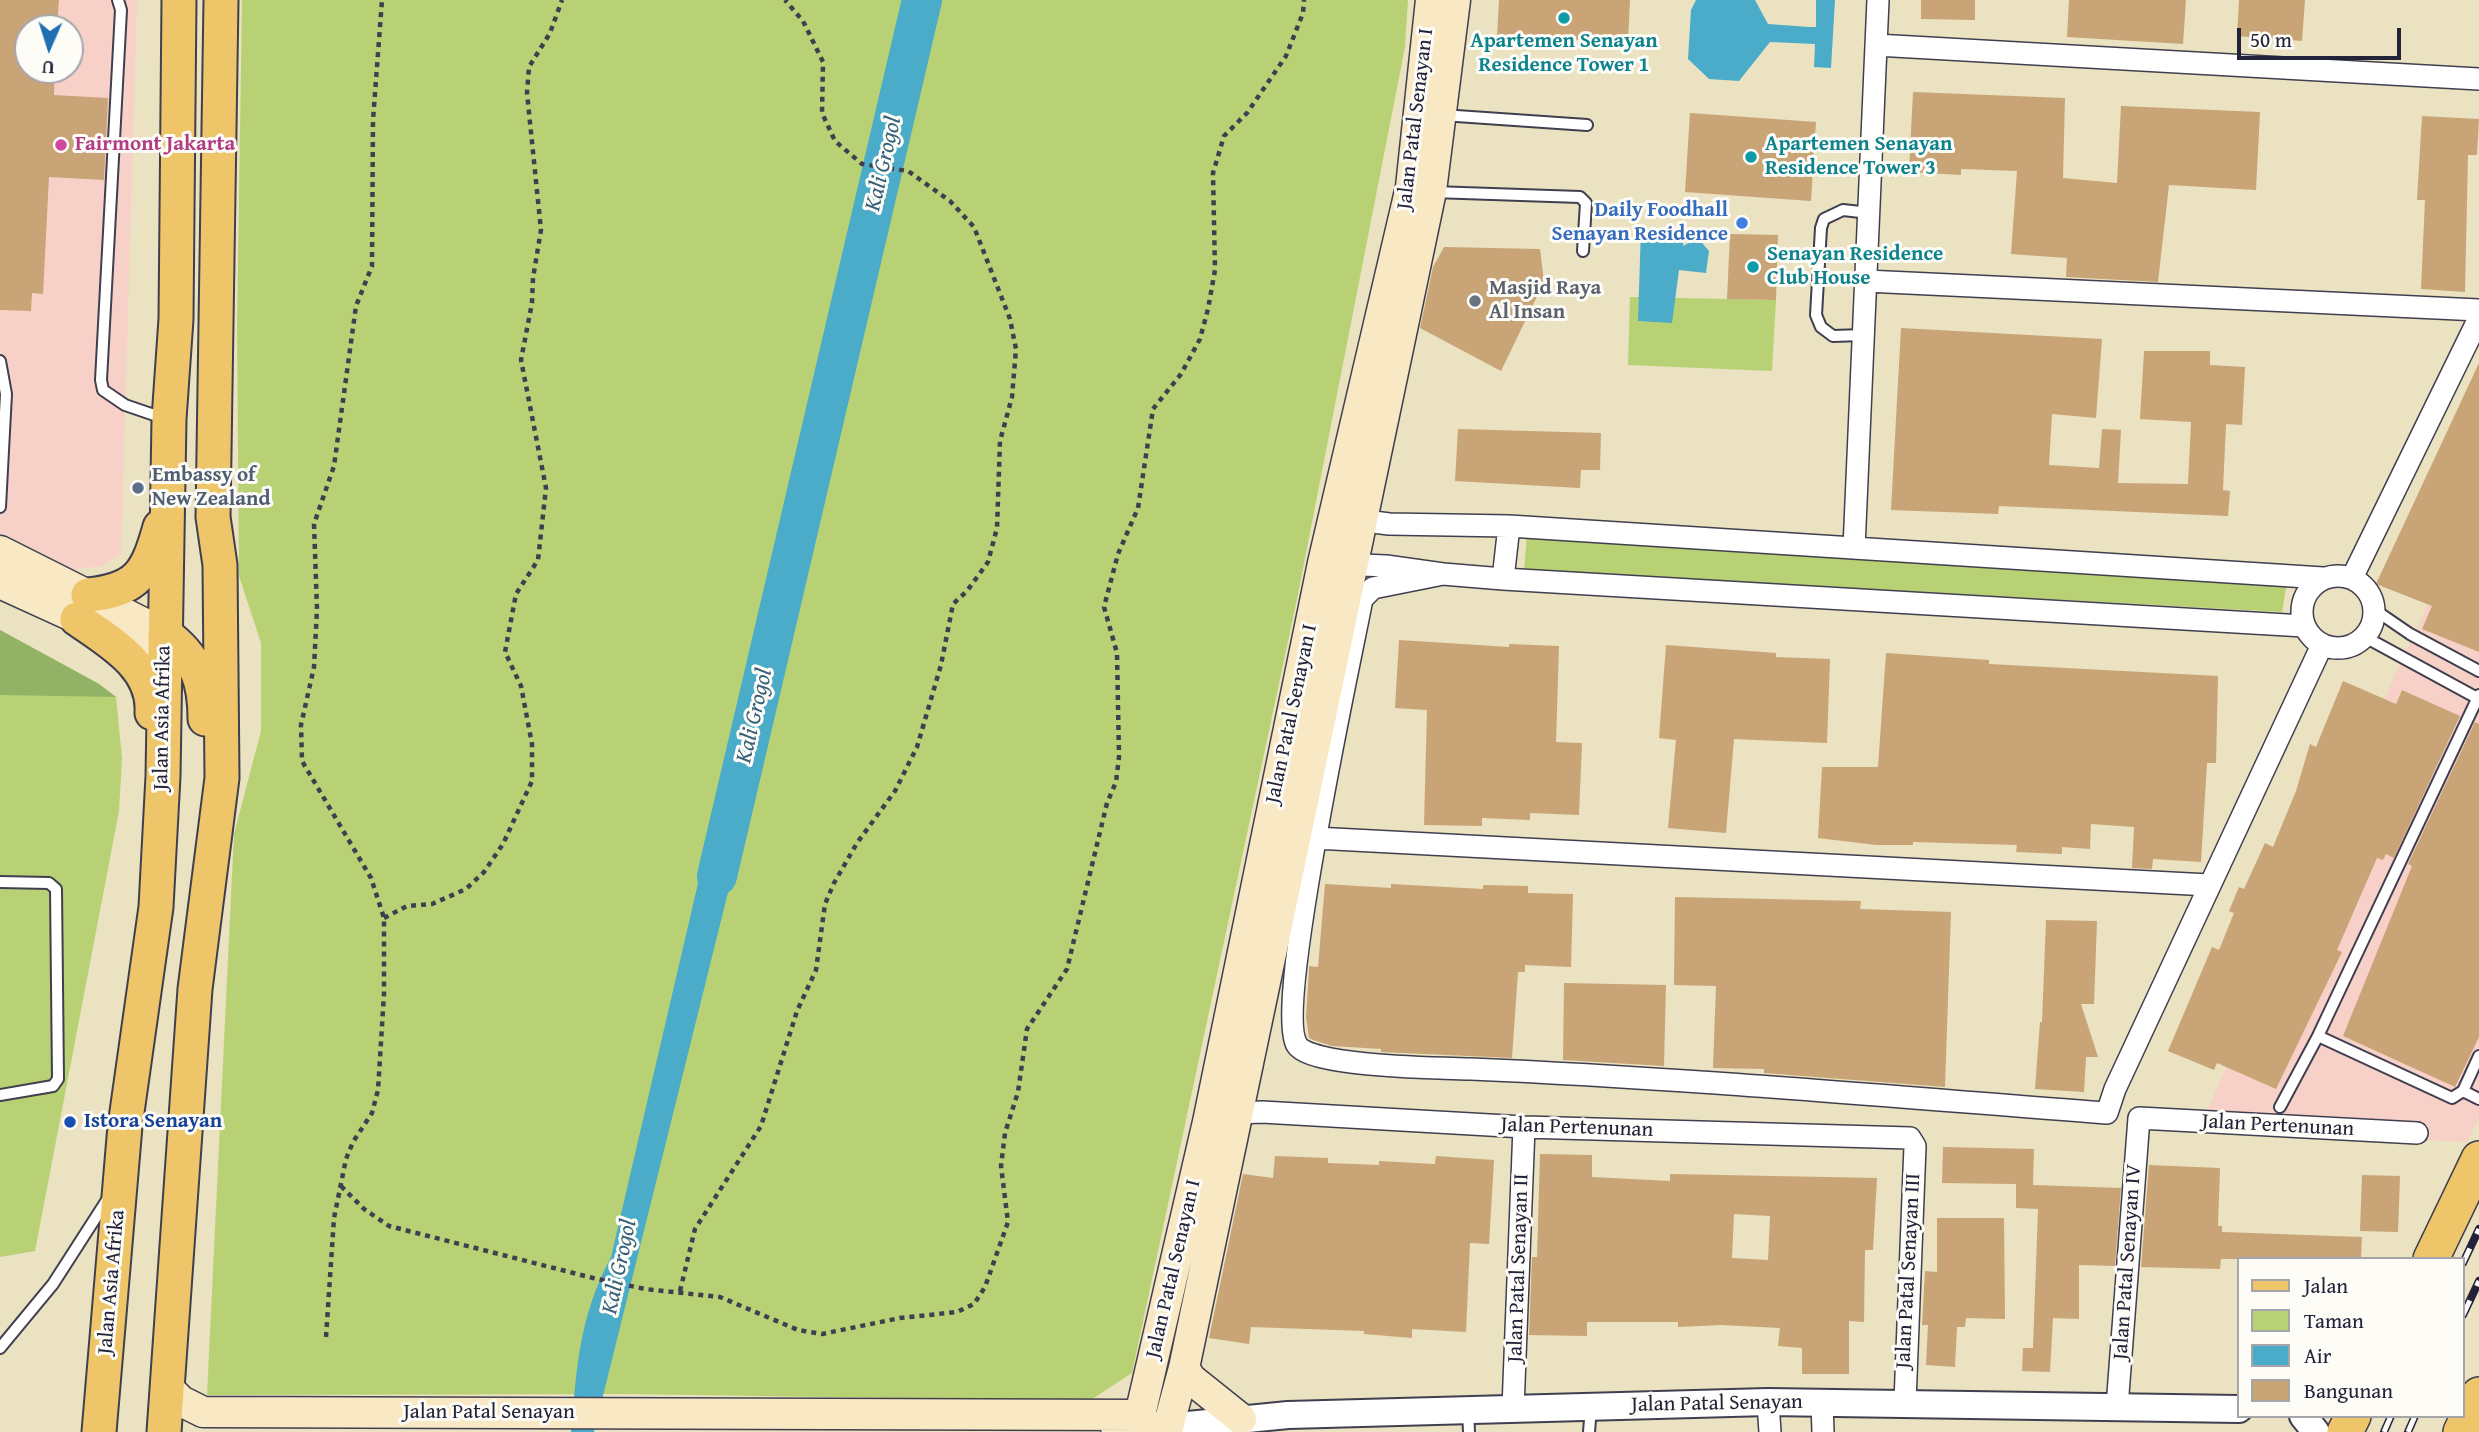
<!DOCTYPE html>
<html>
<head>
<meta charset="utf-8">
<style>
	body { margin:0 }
	#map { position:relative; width:2479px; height:1432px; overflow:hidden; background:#eae2c0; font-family:"Gentium Book Plus",serif }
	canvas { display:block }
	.legend { position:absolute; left:2237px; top:1257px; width:228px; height:161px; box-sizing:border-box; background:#fdfcf7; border:2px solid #a5a5ac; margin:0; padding:9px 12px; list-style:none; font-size:21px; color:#22223b }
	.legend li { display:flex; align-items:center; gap:14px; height:35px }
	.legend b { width:35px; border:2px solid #a5a5ac }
	.north { position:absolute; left:14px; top:14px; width:70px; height:70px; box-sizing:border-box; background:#fdfcf7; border:2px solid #a5a5ac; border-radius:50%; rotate:183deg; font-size:19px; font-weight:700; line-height:28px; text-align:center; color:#22223b }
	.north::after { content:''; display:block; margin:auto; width:24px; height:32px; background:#1f6fb2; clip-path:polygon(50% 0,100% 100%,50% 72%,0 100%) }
	.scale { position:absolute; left:2237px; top:28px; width:164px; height:32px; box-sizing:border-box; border:4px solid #22223b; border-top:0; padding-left:9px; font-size:21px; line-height:24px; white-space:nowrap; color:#22223b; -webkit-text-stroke:5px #fdfcf7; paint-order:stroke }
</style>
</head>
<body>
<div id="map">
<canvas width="2479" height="1432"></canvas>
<ul class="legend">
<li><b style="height:9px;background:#eec569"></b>Jalan</li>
<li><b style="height:19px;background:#b9d175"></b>Taman</li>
<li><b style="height:19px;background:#4aacc9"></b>Air</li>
<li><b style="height:19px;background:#c8a477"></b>Bangunan</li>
</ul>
<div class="north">U</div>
<div class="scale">50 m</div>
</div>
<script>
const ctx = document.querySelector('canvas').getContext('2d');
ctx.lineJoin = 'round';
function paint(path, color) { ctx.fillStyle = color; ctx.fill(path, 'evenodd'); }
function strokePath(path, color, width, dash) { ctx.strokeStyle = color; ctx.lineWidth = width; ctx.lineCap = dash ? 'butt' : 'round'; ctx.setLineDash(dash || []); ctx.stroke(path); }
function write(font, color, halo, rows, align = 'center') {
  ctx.font = font + ' "Gentium Book Plus",serif'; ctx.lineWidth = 6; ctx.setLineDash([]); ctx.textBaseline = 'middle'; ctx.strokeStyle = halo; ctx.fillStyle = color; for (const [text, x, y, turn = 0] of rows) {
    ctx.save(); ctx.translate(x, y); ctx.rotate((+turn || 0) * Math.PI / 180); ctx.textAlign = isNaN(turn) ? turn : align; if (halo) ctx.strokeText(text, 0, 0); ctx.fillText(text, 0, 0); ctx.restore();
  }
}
paint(new Path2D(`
	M0,0H137L121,554L102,566L69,570L0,539ZM28,28H70V70H28Z
	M2479,498V1117L2467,1142L2199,1130L2395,674Z`), '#f7d1c8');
paint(new Path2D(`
	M242,0H1408L1405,47L1296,604L1132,1373L1089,1401L625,1394L207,1395L234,834L261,731V643L239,576L237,326Z
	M1630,297L1776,300L1772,371L1628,365Z
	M1527,535L2287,582L2282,612L1524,570Z
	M0,630L99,684L116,697L122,758L119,811L35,1251L0,1257Z`), '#b9d175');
paint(new Path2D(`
	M0,630L99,684L116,697L0,695Z`), '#92b366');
paint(new Path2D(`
	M1696,0H1755L1768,24L1809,27H1816V0H1835L1831,68L1814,67L1815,44L1770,42L1739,81L1709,79L1688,59L1691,10Z
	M1641,228L1672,230L1684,238L1683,246L1698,238L1709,251L1706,273L1679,270L1672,323L1638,321Z
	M713,819L744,828L594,1432H571C577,1366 579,1317 611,1257Z`), '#4aacc9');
strokePath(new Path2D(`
	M717,876L922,0`), '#4aacc9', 40);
paint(new Path2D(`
	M0,0H59L57,28H28V70H55L54,95L108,98L104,180L49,177L43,294L32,293L31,311L0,310Z
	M1499,0H1630L1628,42L1497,37Z
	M1921,0H1975V20L1921,19Z
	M2069,0H2186L2183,44L2067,37Z
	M2239,0H2305L2302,41L2237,36Z
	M1913,92L2065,98L2063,178L2117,183L2121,106L2260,112L2256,190L2169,185L2158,282L2066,277L2067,258L2011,254L2017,171L1961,169V175L1909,172Z
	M1690,113L1816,122L1811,201L1685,192Z
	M2422,116L2479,119L2477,155H2468L2465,292L2421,289L2425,200H2417Z
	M1730,234L1778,235L1776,300L1727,299Z
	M1444,247L1540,249L1544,282L1501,371L1420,328L1433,267Z
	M1901,328L2102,339L2096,418L2052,414L2049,465L2099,468L2102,429L2121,430L2118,483L2188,484L2191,422L2140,419L2144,351H2210V365L2245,367L2242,425L2226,424L2223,490L2230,491L2228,516L1999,506L1998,514L1891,510Z
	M2479,363V652L2422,629L2432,606L2376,584Z
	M1458,429L1601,433L1600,470H1581L1580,488L1455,481Z
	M1399,640L1509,647V644L1559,646L1556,742L1582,743L1579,815L1530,813V820L1482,818V826L1424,825L1427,710L1395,708Z
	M1666,645L1776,653V657L1830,659L1827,743L1734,739L1726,833L1668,828L1676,740L1659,738Z
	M1886,653L1989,660V664L2218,676L2216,763H2207L2201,862L2153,859L2152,869L2132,868L2134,827L2091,824L2090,849L2062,847V854L2016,852L2017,845L1913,842V845H1876L1818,838L1822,767H1878Z
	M2343,681L2396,704L2402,690L2460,716L2394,858L2386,854L2383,860L2377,858L2337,950L2342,952L2276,1089L2217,1063L2214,1070L2168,1051L2212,947L2219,950L2234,913L2229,911L2239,887L2244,889L2265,843L2273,847L2296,791L2310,744L2316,747Z
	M2475,722L2479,724V1037L2455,1087L2343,1036L2412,866L2408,864Z
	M1325,884L1391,888V884L1483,889V885L1528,886V893L1573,894L1571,967L1525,965V972H1518L1512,1058L1381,1052V1049L1332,1046L1313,1040L1309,1038L1306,1017L1309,970V966L1318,967Z
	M1675,897L1861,901L1860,909L1951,912L1945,1087L1764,1073V1069L1713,1068L1716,986L1674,985Z
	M2046,920L2097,921L2094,1004H2081L2098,1057H2086L2084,1092L2035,1089L2040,1022H2042Z
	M1564,983L1666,985L1664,1066L1563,1060Z
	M1943,1147L2034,1149L2033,1185L2121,1188L2115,1266L2079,1265V1319L2053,1318L2050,1372L2022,1371L2023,1348H2033L2038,1209L2016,1208V1184L1942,1183Z
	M1540,1154L1592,1155V1177L1670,1181V1174L1877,1178L1873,1250H1865L1864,1322L1849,1321V1374H1802V1348L1778,1346L1780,1328L1721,1325L1678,1327V1322H1587V1336L1529,1335L1532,1257H1537ZM1734,1214L1770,1216L1768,1260L1732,1258Z
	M1275,1156L1328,1158V1163L1379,1165V1161L1435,1164L1436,1156L1494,1160L1489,1244L1470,1243L1466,1332L1412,1329V1338L1364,1334V1331L1251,1327L1249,1344L1209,1338L1243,1174L1273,1178Z
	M2149,1165L2220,1168L2218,1226H2222V1232L2362,1237L2361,1259H2221L2220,1269L2141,1267Z
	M2362,1175L2400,1176L2398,1232L2360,1231Z
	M1937,1218H2004L2005,1319L1966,1318L1965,1327H1957L1955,1367L1926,1365L1928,1325H1922L1925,1271L1937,1272Z`), '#c8a477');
const service = new Path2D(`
	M118,0L121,10L101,380L103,390L125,405L166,419
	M1442,115L1587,125
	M1433,192L1580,197L1586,203L1583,251
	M1863,335L1833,336L1821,327L1816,315L1821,228L1824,219L1843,210L1869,213
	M0,361L6,394L0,507
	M2375,610L2410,634L2479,671
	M2365,637L2479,699
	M0,882L49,883L56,889L58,1079L53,1086L0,1095
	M2318,1036L2452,1098L2463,1091L2479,1056
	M2463,1091L2479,1099
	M2280,1107L2318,1036L2479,695
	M0,1348L53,1284L107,1200
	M1468,1410L1469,1432
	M1589,1432L1591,1407`);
const minor = new Path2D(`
	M1876,45L2479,79
	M1866,281L2479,310
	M1350,519L1389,524L1509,526L2323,578
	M1854,548L1878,0
	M1339,564L1386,566L1443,574L1503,579L2304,626
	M1443,574L1373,588L1362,599C1350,662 1274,1008 1297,1045C1310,1067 1442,1068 1471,1069C1683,1078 1895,1097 2107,1113L2115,1089L2322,645
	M2302 612a36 36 0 1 1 72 0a36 36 0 1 1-72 0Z
	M2352,578L2479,318
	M1503,579L1509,526
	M1315,838L2209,885
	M1238,1113L1262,1112L1524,1127L1910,1138L1915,1146L1905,1402
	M1768,1402L1770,1432
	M1822,1402L1823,1432
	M2117,1407L2139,1118L2417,1133
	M1513,1408L1524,1127`);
const tertiary = new Path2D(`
	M2303,1416L2316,1432
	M1168,1427L1288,1415L1768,1402L2239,1409`);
const secondary = new Path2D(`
	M0,551L165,634
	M0,583L136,645L165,654
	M1184,1368L1191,1379L1241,1419
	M168,1388L181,1401L203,1412L1140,1415L1208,1122L1323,563L1411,187L1431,0
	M1116,1427H1168L1184,1368L1431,191L1455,0`);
const primary = new Path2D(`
	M88,595C138,590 147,573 160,527
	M77,619C110,642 155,667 152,713
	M165,634C197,657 205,682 205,719
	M99,1432L125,1126L156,907L163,776L169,419L176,319L179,0
	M164,1432L195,989L222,778L220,565L213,517L221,0`);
const trunk = new Path2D(`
	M2431,1259L2479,1159
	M2345,1432L2353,1416
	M2461,1432L2479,1395`);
strokePath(service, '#403f4f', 14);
strokePath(minor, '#403f4f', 24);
strokePath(tertiary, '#403f4f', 30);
strokePath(secondary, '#403f4f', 33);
strokePath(primary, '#403f4f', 37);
strokePath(trunk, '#403f4f', 38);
strokePath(new Path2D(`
	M384,918L407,906L432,904L466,889L484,872L503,844L532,781V744L521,686L505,652L516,594L538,560L546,488L521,360L532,303L533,278L541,230L527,93L529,67L550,33L562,0
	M341,1186L364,1209L389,1226L593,1278L645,1289L720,1297L798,1330L822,1334L900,1318L957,1312L974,1304L985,1287L1008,1222L1001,1166L1005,1133L1018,1092L1027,1029L1067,969L1107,803L1116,782L1119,757L1117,653L1104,607L1118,554L1138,508L1153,409L1181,374L1200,339L1208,309L1215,270L1213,173L1224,136L1247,113L1286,56L1303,13L1304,0
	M680,1291L695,1229L761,1126L797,1011L816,970L825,904L834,883L857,843L895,791L917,747L941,665L953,604L967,591L988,562L997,528L1000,441L1012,397L1016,349L1010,319L974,227L950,201L908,171L862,164L835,141L822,113L823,62L803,21L785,0
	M326,1337L334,1218L346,1159L353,1142L372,1113L378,1090L384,994V918L371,878L302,761L301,725L314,667L317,609L314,524L334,466L356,306L372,266L373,120L382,0`), '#403f4f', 4.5, [5, 5]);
strokePath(service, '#fff', 10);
strokePath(minor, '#fff', 21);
strokePath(tertiary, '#fff', 26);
strokePath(secondary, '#f8e8c3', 30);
strokePath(primary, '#eec569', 33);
strokePath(trunk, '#eec569', 35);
const rail = new Path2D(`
	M2463,1263L2479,1229
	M2463,1315L2479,1281
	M2384,1432L2391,1416
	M2408,1432L2415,1416`);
strokePath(rail, '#22223b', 8);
strokePath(rail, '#fdfcf7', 5, [16]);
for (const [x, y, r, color] of [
	[1564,18,7,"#0f9aa8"],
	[61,145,7,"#d1479c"],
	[1751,157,7,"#0f9aa8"],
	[1742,223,7,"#3f7fe0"],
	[1753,267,7,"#0f9aa8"],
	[1475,301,7,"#6b7280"],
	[138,488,7,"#5c6f8a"],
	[70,1122,7,"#1a4fb4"]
]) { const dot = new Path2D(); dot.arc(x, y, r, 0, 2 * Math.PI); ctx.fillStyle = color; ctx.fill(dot); strokePath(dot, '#fdfcf7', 2.5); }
write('bold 21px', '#0d838f', '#fdfcf7', [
	["Apartemen Senayan",1564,42,"center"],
	["Residence Tower 1",1564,66,"center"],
	["Apartemen Senayan",1765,145],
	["Residence Tower 3",1765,169],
	["Senayan Residence",1767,255],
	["Club House",1767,279]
], 'left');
write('21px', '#22223b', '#fdfcf7', [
	["Jalan Patal Senayan I",1416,119,-83],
	["Jalan Patal Senayan I",1292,714,-78],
	["Jalan Asia Afrika",163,718,-89],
	["Jalan Pertenunan",2278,1126,3],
	["Jalan Pertenunan",1577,1128,2],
	["Jalan Patal Senayan IV",2128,1262,-86],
	["Jalan Patal Senayan II",1519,1268,-88],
	["Jalan Patal Senayan I",1174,1269,-77],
	["Jalan Patal Senayan III",1909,1271,-87],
	["Jalan Asia Afrika",112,1282,-85],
	["Jalan Patal Senayan",1717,1404,-1],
	["Jalan Patal Senayan",489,1413]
]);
write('bold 21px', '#b23c85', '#fdfcf7', [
	["Fairmont Jakarta",75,145]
], 'left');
write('bold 21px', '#366cbe', '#fdfcf7', [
	["Daily Foodhall",1728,211],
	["Senayan Residence",1728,235]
], 'right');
write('bold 21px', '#5b616d', '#fdfcf7', [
	["Masjid Raya",1489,289],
	["Al Insan",1489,313]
], 'left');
write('bold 21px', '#4e5e75', '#fdfcf7', [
	["Embassy of",152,476],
	["New Zealand",152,500]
], 'left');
write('bold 21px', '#164399', '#fdfcf7', [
	["Istora Senayan",84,1122]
], 'left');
write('italic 23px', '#34607b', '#fdfcf7', [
	["Kali Grogol",884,164,-77],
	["Kali Grogol",755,716,-77],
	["Kali Grogol",620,1267,-78]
]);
</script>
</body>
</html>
